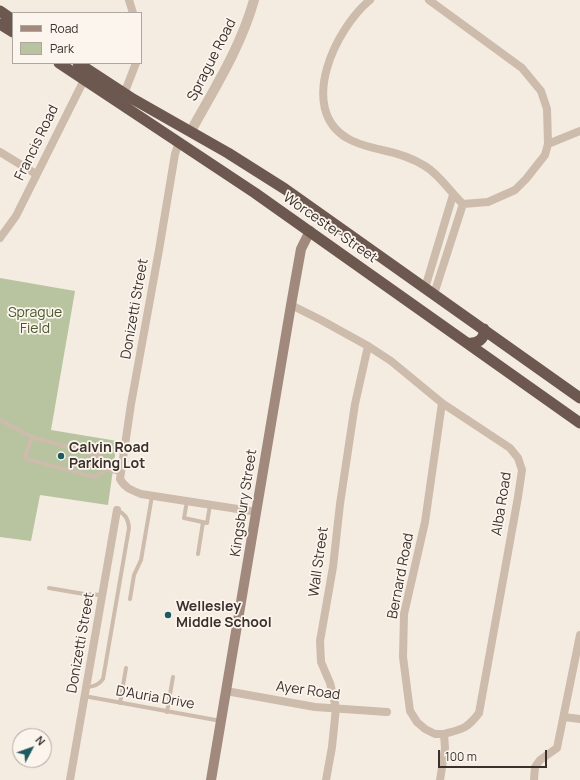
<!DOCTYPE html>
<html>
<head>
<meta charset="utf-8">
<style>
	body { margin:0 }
	#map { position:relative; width:580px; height:780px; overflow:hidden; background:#f4ebe1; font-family:Manrope,sans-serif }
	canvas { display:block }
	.legend { position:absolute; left:12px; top:12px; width:130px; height:52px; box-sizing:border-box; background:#fbf5ee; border:1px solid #aea6a0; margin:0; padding:5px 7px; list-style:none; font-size:12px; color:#3b302b }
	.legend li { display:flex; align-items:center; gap:8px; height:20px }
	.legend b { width:20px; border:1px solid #aea6a0 }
	.north { position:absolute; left:12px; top:728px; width:40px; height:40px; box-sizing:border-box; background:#fbf5ee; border:1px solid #aea6a0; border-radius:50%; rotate:49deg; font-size:11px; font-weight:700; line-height:16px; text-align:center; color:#3b302b }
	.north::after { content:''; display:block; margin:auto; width:14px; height:18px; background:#1f5a5e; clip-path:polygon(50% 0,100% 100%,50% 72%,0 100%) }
	.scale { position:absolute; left:438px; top:750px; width:109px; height:18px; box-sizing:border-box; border:2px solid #3b302b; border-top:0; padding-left:5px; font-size:12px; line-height:14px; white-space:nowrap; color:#3b302b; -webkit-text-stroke:3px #fbf5ee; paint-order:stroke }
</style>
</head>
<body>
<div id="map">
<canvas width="580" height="780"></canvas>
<ul class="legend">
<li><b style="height:5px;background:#a18a7d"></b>Road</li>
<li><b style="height:11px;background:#b8c4a0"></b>Park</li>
</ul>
<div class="north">N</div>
<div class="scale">100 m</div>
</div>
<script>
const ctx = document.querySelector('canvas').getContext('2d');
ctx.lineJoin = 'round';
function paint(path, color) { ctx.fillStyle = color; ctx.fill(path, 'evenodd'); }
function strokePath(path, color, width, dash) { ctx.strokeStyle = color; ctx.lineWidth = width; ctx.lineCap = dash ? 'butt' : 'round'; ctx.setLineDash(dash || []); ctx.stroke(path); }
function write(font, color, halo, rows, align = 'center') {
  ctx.font = font + ' Manrope,sans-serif'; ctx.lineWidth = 3.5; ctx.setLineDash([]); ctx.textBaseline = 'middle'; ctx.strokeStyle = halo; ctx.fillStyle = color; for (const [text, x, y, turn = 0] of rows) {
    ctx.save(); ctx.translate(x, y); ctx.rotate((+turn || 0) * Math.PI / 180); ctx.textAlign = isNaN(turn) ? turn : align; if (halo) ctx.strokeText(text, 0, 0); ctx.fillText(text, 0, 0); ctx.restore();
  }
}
paint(new Path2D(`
	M0,278L75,291L51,430L117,441L108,505L40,495L31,541L0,537Z`), '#b8c4a0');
strokePath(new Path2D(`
	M0,420L32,437
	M108,470L100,456L32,437L25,457L27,459L94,477L108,470L120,473
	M187,501L184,518L207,523L210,505
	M198,554L203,522
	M49,588L84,594L102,595
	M130,599L134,575L141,560L152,496
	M86,687C94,687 99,685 103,679L129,528C128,518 125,514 117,510
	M84,696L221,721
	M120,703L126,668
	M167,712L173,677`), '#cdbbac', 4);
strokePath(new Path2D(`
	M129,0L133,13
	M370,0C336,28 297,108 347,138C358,145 370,147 382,150C397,153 412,158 425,166C440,175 450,192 463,204L488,202L515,190L526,179L545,155L548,144L547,109L541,91L522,68L429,0
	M124,94L136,63
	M179,142L175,154L159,250L131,404L120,479C125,488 131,490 141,494L257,512
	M548,144L580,131
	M0,152L36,174
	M0,238L16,216L84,80
	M425,288L453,195
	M434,294L463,204
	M291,305L321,320L368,346L391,361L442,403L510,448L518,458L522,470L518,497L479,713C467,729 462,729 444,734L445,748L440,780
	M442,403L425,522L404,614L403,657L410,711L417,722L425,729L435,734H444
	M226,691L315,707L387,712
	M564,717L580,719
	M70,780L117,510
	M326,780L332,747L336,708L330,683L321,662L320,641L333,567L340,504L355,404L368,346
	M534,780L535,767L540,760L557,748L580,635`), '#cdbbac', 8);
strokePath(new Path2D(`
	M191,131C214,89 241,47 254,0`), '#cdbbac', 10);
strokePath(new Path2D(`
	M211,780L291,305L301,249L310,231`), '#a18a7d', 10);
strokePath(new Path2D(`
	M0,11L13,20
	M0,24L13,32
	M59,63L255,193L580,423
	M78,63L133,99L228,153L285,189L580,398
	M467,343C477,344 485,340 484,329`), '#6c584f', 11);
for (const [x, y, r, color] of [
	[61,456,4,"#1f5a5e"],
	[168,615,4,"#1f5a5e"]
]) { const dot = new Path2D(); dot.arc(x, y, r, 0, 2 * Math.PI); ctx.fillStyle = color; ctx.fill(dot); strokePath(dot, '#fbf5ee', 1.5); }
write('14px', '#3b302b', '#fbf5ee', [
	["Sprague Road",212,60,-63],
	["Francis Road",37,143,-64],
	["Worcester Street",330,228,35],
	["Donizetti Street",135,309,-80],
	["Kingsbury Street",244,503,-81],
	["Alba Road",502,504,-81],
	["Wall Street",319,562,-82],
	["Bernard Road",401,576,-79],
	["Donizetti Street",81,643,-80],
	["Ayer Road",308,691,8],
	["D'Auria Drive",155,698,10]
]);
write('14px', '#4a5a2e', '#fbf5ee', [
	["Sprague",35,313],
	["Field",35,329]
]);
write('bold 14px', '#3b302b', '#fbf5ee', [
	["Calvin Road",69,448],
	["Parking Lot",69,464],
	["Wellesley",176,607],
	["Middle School",176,623]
], 'left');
</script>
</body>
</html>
